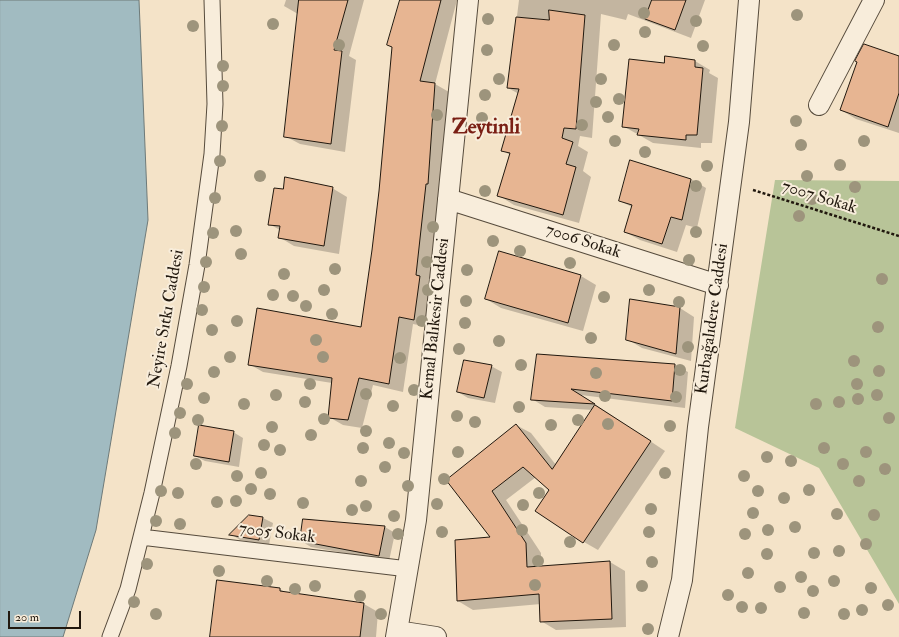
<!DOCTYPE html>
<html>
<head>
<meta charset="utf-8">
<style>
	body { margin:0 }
	#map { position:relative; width:899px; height:637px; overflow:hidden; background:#f4e3c8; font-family:"IM FELL Double Pica",serif }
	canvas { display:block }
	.scale { position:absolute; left:8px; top:611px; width:73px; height:18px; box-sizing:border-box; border:2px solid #21180e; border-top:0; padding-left:5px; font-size:12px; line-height:14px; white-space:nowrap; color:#21180e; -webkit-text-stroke:3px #f8eddb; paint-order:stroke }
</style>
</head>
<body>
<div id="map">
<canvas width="899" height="637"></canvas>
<div class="scale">20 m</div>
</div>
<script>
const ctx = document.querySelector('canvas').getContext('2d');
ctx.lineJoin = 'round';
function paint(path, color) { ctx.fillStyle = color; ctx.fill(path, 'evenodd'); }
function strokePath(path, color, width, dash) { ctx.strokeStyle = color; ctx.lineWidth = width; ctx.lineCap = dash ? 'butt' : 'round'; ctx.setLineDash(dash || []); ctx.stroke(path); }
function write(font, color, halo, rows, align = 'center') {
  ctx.font = font + ' "IM FELL Double Pica",serif'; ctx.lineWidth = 4; ctx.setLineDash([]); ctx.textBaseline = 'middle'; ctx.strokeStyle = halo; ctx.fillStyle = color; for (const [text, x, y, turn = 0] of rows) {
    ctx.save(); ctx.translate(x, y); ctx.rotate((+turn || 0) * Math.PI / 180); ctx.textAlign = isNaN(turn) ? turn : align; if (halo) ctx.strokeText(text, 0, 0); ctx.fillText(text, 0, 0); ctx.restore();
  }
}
paint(new Path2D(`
	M775,180L899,181V604L819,468L735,428Z`), '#b8c498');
const water = new Path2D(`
	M0,0H139L148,220L96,530L63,637H0Z`);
paint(water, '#a1bbc1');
strokePath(water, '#6e7a79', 1);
paint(new Path2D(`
	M286,0H364L349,56L356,60L345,152L300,144L285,136L298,14L284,6Z
	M401,0H457L435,84L449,92L428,327L413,324L403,392L373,385L362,428L343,425L329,417L332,383L263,372L249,364L361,328L373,250Z
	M519,0H705L691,38L628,14L626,20L601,14L592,138L580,136L578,146L588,152L583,171L591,177L579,223L514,205L498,195L510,155L502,150L519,94L508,88Z
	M899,57V133L856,119L841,110Z
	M695,61L710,70L709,73L718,78L712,143H701V148L653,143L623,126L665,64Z
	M691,179L706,188L697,228L686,225L677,252L640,240L625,232L632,207L620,201Z
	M332,188L347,197L339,254L294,246L279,237L280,230L269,224L284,190Z
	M500,253L581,276L596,285L583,331L501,308L486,299Z
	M680,308L694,317L691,361L642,348L627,339Z
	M537,355L675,365L688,372L685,408L581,395L665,451L598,550L584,542L551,490L536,477L506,500L541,553V567L610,562L625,571L626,627L556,630L541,621V604L473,610L458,601L492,538L448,480L516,425L531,433L556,465L593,410L545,407L532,399Z
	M491,366L502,372L495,403L468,398L458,392Z
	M233,432L243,438L239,467L205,461L195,456Z
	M263,518L273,523L269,545L240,540L231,534Z
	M385,527L395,533L389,561L311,547L301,541Z
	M280,589L286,593L364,604L378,612L376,637H211Z`), '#0003');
const building = new Path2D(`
	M299,0H348L334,50L342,51L331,144L284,137Z
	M400,0H441L420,81L435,83L428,184H426L416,275L420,276L414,320L399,317L389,384L359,378L348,420L328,418L332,378L248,365L257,308L361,327L372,250L379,191L392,47L387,45Z
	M652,0H686L675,30L645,19Z
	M549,10L585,15L576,129L564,128L562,138L573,142L566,164L576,167L563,215L497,196L510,153L501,151L519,89L507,88L516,17L549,20Z
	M864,44L899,56V93L888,127L840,110L857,62L855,61Z
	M665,56L695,60V67L703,68L697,135H686V140L637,135L639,129L622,127L629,59L664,63Z
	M630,160L691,179L682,220L671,217L662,244L624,232L632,205L619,201Z
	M285,177L333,187L324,246L278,238L280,226L268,225L274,188L283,189Z
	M499,251L581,275L568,323L485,299Z
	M630,299L680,307L676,354L626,340Z
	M537,354L675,364L672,401L571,389L595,404L531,400Z
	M464,360L492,365L484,398L457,392Z
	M595,405L651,441L583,543L535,511L549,490L523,467L492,491L526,543L527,567L610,561L612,619L540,622L539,594L457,601L455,540L490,537L446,480L516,424L552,469Z
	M199,425L234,431L229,462L194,456Z
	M249,515L263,517L259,540L229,535Z
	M303,519L385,526L379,556L300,541Z
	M217,580L280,588V591L364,603L360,637H210Z`);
paint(building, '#e7b592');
strokePath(building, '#21180e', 1);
const pedestrian = new Path2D(`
	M141,537L408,569
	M110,637L128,589L152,493L179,366L197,265L212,154L215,104L212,0`);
const minor = new Path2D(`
	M819,105L874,0
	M448,199L718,285
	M397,631L436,637
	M396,637L416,520L468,0
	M668,637L682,580L698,427L739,122L749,0`);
strokePath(pedestrian, '#564b3c', 17);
strokePath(minor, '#564b3c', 22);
strokePath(new Path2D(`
	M753,190L899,236`), '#21180e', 2.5, [3, 2]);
strokePath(pedestrian, '#f8eddb', 15);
strokePath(minor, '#f8eddb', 20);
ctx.fillStyle = '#9d947c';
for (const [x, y] of [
	[644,13],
	[797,15],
	[488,19],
	[696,21],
	[273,24],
	[193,26],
	[645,32],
	[339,45],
	[614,45],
	[703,46],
	[487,50],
	[223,66],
	[499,79],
	[601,79],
	[223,86],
	[485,95],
	[619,99],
	[596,102],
	[437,115],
	[608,117],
	[482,118],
	[796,121],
	[582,125],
	[222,126],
	[615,141],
	[864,141],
	[801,145],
	[645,152],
	[220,161],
	[840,165],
	[707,166],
	[260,176],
	[807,176],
	[696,186],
	[855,187],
	[485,191],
	[215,198],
	[812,199],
	[839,205],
	[799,216],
	[433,227],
	[236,231],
	[696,232],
	[213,233],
	[493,241],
	[520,251],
	[241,254],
	[689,260],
	[206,262],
	[427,262],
	[570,263],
	[335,269],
	[467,270],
	[284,274],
	[882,279],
	[204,287],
	[324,290],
	[428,290],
	[649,290],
	[273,295],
	[293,296],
	[604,297],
	[466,301],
	[679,302],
	[306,306],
	[202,310],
	[332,314],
	[237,321],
	[422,321],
	[465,323],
	[878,327],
	[212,330],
	[591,338],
	[316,340],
	[499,341],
	[688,347],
	[459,349],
	[230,357],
	[323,357],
	[400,358],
	[854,361],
	[521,365],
	[680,370],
	[879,371],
	[214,372],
	[596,373],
	[187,384],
	[310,384],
	[857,384],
	[414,390],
	[366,394],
	[276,395],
	[877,395],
	[605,396],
	[676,397],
	[204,398],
	[858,399],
	[305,402],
	[839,402],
	[244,404],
	[816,404],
	[393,406],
	[519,407],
	[180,413],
	[457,416],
	[889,418],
	[324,419],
	[198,420],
	[578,420],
	[475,422],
	[608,424],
	[551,425],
	[670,426],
	[272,427],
	[366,431],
	[175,433],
	[311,435],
	[389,443],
	[264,445],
	[363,448],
	[824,448],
	[280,450],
	[458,452],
	[866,452],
	[404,453],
	[767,457],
	[791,461],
	[196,464],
	[843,464],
	[385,467],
	[885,469],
	[261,473],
	[665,473],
	[237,476],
	[744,476],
	[444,479],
	[361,481],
	[859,481],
	[408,486],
	[251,489],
	[809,490],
	[161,491],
	[758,491],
	[178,493],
	[539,493],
	[270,494],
	[784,498],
	[236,501],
	[217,502],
	[303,503],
	[437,504],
	[523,505],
	[366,506],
	[651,509],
	[352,510],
	[753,513],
	[837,514],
	[874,515],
	[394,516],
	[156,521],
	[180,524],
	[795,527],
	[522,530],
	[768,530],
	[442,532],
	[649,532],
	[398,534],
	[745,534],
	[570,542],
	[866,544],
	[839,551],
	[814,553],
	[767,554],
	[538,561],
	[652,562],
	[147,564],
	[219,571],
	[748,573],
	[801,577],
	[267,581],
	[834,581],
	[535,585],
	[315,586],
	[642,586],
	[780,587],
	[871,588],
	[295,589],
	[813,591],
	[728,595],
	[360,596],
	[134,602],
	[888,605],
	[742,607],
	[761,608],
	[862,610],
	[804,613],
	[156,614],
	[381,614],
	[844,614],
	[648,629]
]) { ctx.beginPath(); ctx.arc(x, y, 6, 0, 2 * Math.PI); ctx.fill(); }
write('17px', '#21180e', '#f8eddb', [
	["7007 Sokak",819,198,17],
	["7006 Sokak",583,242,18],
	["Neyire Sıtkı Caddesi",167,319,-80],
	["Kemal Balıkesir Caddesi",436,319,-84],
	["Kurbağalıdere Caddesi",713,319,-82],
	["7005 Sokak",277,534,7]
]);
write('bold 21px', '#7a1f14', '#f8eddb', [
	["Zeytinli",486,128]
]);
</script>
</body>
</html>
